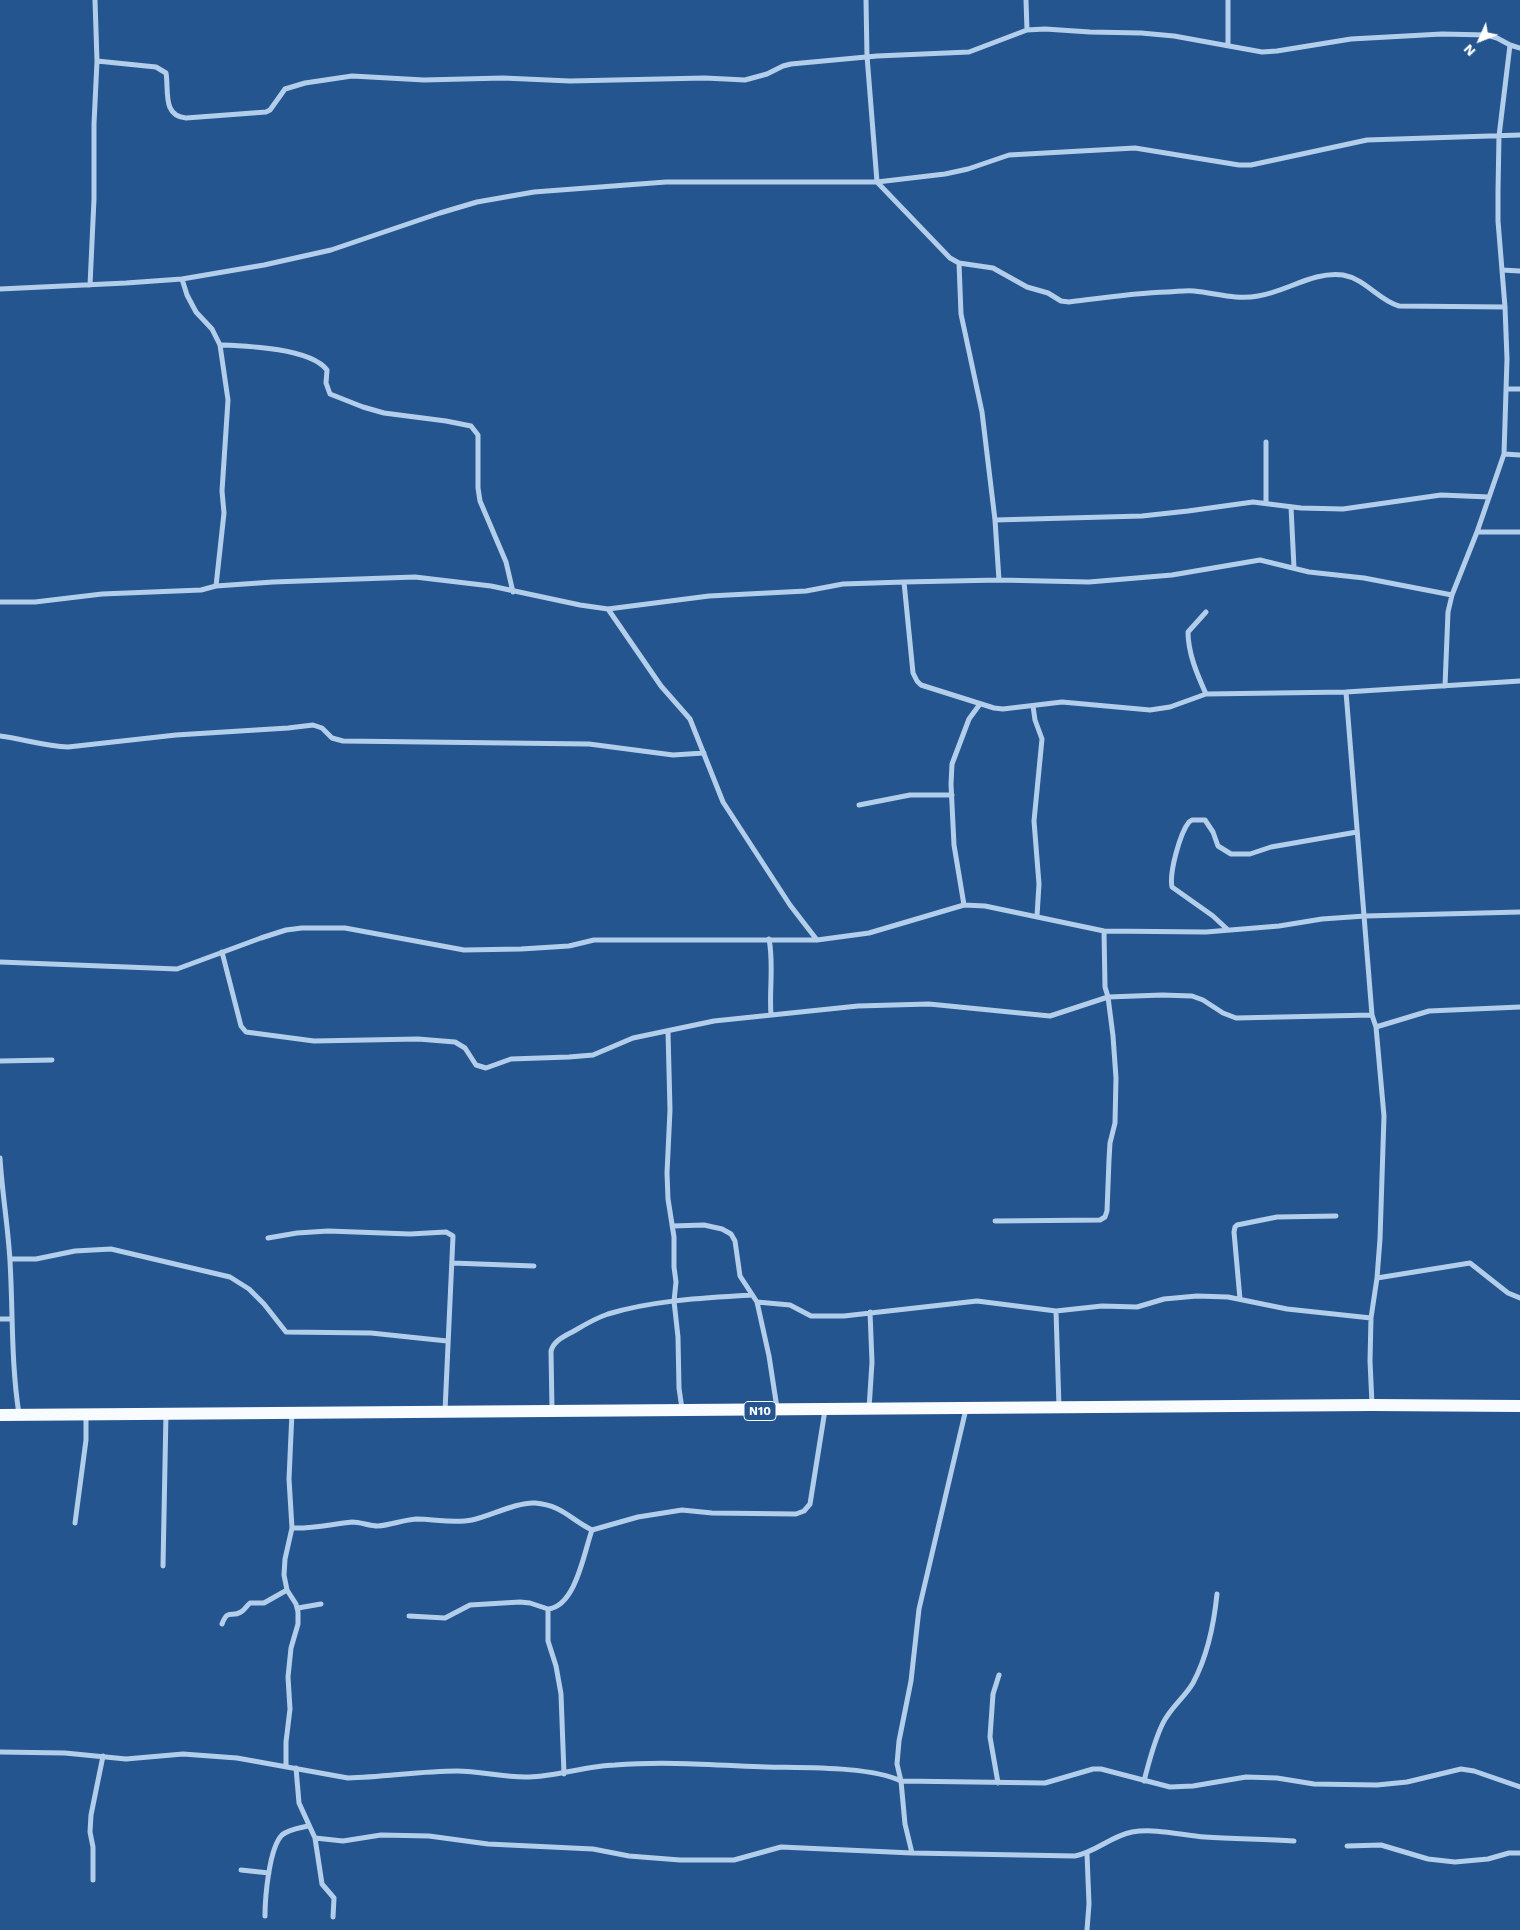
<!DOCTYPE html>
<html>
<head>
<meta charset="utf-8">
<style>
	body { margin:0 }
	#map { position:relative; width:1520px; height:1930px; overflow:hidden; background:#24558e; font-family:"Work Sans",sans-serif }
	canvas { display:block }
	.north { position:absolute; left:1455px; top:15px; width:50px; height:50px; -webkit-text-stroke:4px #24558e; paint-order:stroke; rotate:226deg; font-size:14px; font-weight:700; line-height:20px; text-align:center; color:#fff }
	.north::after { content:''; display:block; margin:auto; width:18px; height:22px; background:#fff; clip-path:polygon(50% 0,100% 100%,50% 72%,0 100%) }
</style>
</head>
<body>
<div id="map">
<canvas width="1520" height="1930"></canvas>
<div class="north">N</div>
</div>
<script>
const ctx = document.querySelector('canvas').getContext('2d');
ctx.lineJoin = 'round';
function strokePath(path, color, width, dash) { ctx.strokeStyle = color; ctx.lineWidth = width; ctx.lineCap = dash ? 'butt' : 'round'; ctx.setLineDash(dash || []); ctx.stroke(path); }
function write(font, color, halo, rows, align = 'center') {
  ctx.font = font + ' "Work Sans",sans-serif'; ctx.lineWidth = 5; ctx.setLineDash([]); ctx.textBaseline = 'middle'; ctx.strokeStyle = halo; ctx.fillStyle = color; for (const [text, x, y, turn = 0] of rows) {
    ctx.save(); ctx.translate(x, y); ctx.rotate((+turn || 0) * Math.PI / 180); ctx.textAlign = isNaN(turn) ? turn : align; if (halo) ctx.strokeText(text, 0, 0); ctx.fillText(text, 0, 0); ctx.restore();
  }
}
strokePath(new Path2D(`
	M866,0L867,56L877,182L950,258L959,263L993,268L1027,287L1048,293L1061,301L1069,302C1101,298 1134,293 1167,292C1176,292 1185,290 1194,291C1216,293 1235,300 1258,296C1286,292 1313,271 1343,275C1366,279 1378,300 1399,306L1505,307
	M1026,0L1027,30L1045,29L1090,32L1141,33L1174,36L1262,52L1277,51L1351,39L1442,34L1487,35L1497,38L1510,45L1520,48
	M1228,45V0
	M97,61L156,67L166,73C169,90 162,116 186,118L266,112L270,110L285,89L305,83L352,76L424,80L503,78L570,81L705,78L745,80L767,74L783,66L791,64L877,56L969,52L1027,30
	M959,263L961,314L982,412L995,520L999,580
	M1502,270L1520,271
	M182,279L187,295L196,312L212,329L220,345L228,400L222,491L224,513L216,586
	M90,285L94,199V124L97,61L95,0
	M0,289L126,283L182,279L264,265L331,250L440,213L477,202L534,192L666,182H877L945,174L968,169L1009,155L1135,148L1239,165H1251L1367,140L1520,135
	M220,345C246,346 310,348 327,370L326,383L330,394L363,407L384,413L446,421L471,426L478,435V488L480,501L506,562L513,592
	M1507,389H1520
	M1504,454L1520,455
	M1266,503V442
	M1291,507L1294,568
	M995,520L1142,516L1188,511L1253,502L1301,508L1343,509L1441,495L1489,497
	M1477,532H1520
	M904,582L999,580L1089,582L1172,575L1260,560L1309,572L1364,578L1452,595
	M0,602H35L102,594L201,590L216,586L273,582L415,577L491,586L580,605L608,609L709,596L806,591L843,584L904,582L913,673L917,681L921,685L994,708L1003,709L1062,702L1150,710L1170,707L1206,694L1346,692L1520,681
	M608,609L661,686L690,719L723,802L790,905L817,940
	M1445,686L1448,612L1452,595L1477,532L1504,454L1507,359L1505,307L1498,221V191L1499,136L1510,45
	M1346,692L1372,1015L1376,1027L1384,1116L1380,1239L1377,1278L1371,1318L1370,1361L1372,1404
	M1206,694C1197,674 1188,653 1188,632L1206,612
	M1033,706L1035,720L1042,739L1034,821L1039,884L1037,916
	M0,736C23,739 45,746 68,747L176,735L288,728L313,725L322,728L332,738L343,741L589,744L673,755L704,753
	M859,805L910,795H952
	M964,905L954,845L951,784L952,764L969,719L980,704
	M1228,930L1213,916L1172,887C1169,873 1180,833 1189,822L1192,820H1205L1213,832L1218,846L1231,854H1250L1271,847L1357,832
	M769,939C774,964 769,990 771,1015
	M222,952L241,1026L246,1032L314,1041L418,1039L455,1042L465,1048L476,1065L486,1068L511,1059L569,1057L593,1055L633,1038L714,1021L858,1006L929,1004L1050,1016L1108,997L1162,995L1192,996L1203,1000L1223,1013L1236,1018L1372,1015
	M0,962L177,969L261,938L286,930L302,928H345L464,950L521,949L569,946L594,940H817L869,933L964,905L985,906L1104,931L1206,932L1279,926L1322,919L1365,916L1520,912
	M1376,1027L1429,1011L1520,1007
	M668,1031L670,1110L667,1173L668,1199L674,1237V1267L676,1282L674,1301L678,1337L679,1388L682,1409
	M0,1061L52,1060
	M0,1158C2,1192 8,1226 10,1261C13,1312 11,1363 19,1414
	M995,1221L1100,1220L1105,1217L1107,1211L1109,1160L1110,1143L1115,1123L1116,1078L1113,1036L1108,997L1105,987L1104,931
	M672,1226L704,1225L722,1229L731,1234L735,1241L740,1276L757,1302L769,1356L777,1408
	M268,1238L297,1233L328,1231L410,1234L446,1232L453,1236L445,1411
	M10,1259H36L75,1251L111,1249L230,1277L249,1289L264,1304L286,1332L371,1333L447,1341
	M452,1263L534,1266
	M1377,1278L1470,1263L1508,1293L1520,1298
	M1240,1299L1234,1232L1235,1227L1237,1225L1277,1217L1336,1216
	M757,1302L790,1305L811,1316H844L977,1301L1056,1311L1059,1407
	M1056,1311L1102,1306L1137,1307L1164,1299L1197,1296L1228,1297L1287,1309L1371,1318
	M0,1319H12
	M869,1409L872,1362L870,1312
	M966,1409L919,1609L911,1681L899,1741L897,1764L901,1781L905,1824L912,1853L1075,1856C1096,1852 1111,1836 1132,1832C1155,1828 1181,1835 1205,1837C1234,1839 1264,1839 1294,1841
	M552,1410L551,1351C554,1340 565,1336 574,1331C584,1325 596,1318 608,1314C654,1300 705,1298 752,1295
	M75,1523L86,1440V1415
	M292,1528C312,1529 332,1524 352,1522C361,1522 369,1526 378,1526C391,1525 403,1520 416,1519C435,1519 453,1524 472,1520C490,1516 517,1502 535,1503C562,1505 571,1520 592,1530L638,1517L682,1510L712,1513L796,1514L804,1511L810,1504L825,1410
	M163,1566L166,1413
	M298,1608L321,1604
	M409,1616L445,1618L470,1605L520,1602L530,1603L548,1609
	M222,1624C228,1608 231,1618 241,1612C245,1610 247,1605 250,1603H264L287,1590
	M0,1752L65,1753L126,1759L183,1754L237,1758L348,1778C385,1777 421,1771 457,1771C481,1771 505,1778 529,1777C558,1776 586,1766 615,1765C665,1761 716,1765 766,1767C802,1768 870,1766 901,1781L1045,1783L1093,1769H1101L1170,1787L1193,1786L1246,1777L1277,1778L1314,1784L1377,1785L1407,1782L1461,1769L1474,1771L1520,1787
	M286,1767V1742L290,1709L288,1677L291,1648L298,1624V1612L296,1604L287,1590L284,1575L285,1559L292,1528L289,1479L292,1412
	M296,1768L299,1803L315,1838L322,1884L334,1898L333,1917
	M564,1774L561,1694L556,1666L548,1641V1609C576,1606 584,1552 592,1530
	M1144,1781C1149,1762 1154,1741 1163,1723C1171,1707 1185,1697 1193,1683C1208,1655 1214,1624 1217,1594
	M998,1783L990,1737L993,1694L999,1675
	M315,1838L343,1841L381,1835L429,1836L488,1844L593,1849L629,1856L680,1860H734L781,1847L912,1853
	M1347,1846L1381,1845L1428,1859L1455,1862L1488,1859L1509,1853H1520
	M1087,1854L1089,1904L1087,1930
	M241,1870L269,1873
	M93,1880V1847L90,1832L91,1815L103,1756
	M265,1916C265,1898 269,1848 282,1835C289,1829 300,1828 308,1826`), '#b3ceeb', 5);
strokePath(new Path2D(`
	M0,1415L1372,1405L1520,1406`), '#f8fbff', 12);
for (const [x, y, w] of [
	[760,1411,32]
]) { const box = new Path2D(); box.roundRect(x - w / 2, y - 9.5, w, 19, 4); ctx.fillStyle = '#24558e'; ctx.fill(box); strokePath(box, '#fff', 1); }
write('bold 12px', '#fff', null, [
	["N10",760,1411]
]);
</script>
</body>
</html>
